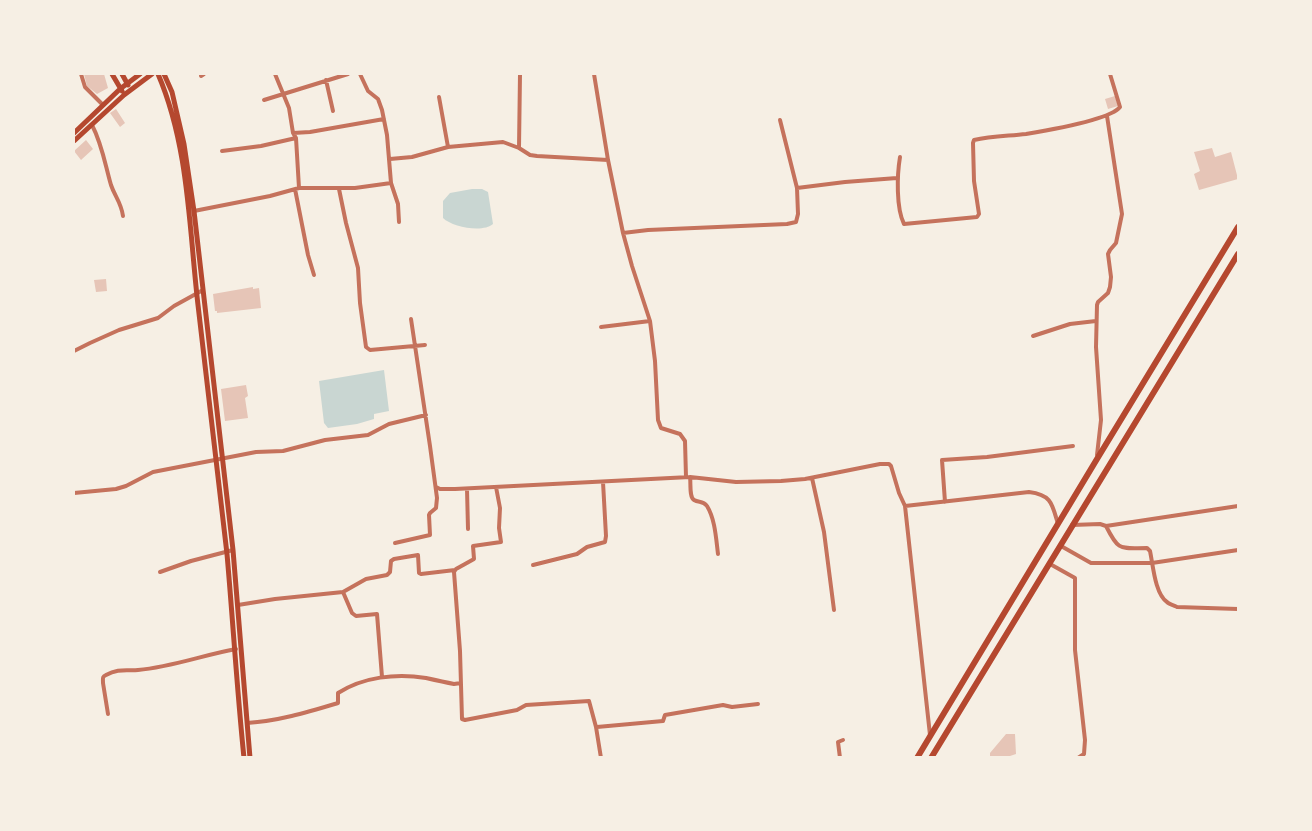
<!DOCTYPE html>
<html>
<head>
<meta charset="utf-8">
<style>
	body { margin:0 }
	#map { position:relative; width:1312px; height:831px; overflow:hidden; background:#f6efe4; font-family:"Exo 2",sans-serif }
	canvas { display:block }
	.frame { position:absolute; inset:0; border:75px solid #f6efe4; pointer-events:none }
</style>
</head>
<body>
<div id="map">
<canvas width="1312" height="831"></canvas>
<div class="frame"></div>
</div>
<script>
const ctx = document.querySelector('canvas').getContext('2d');
ctx.lineJoin = 'round';
function paint(path, color) { ctx.fillStyle = color; ctx.fill(path, 'evenodd'); }
function strokePath(path, color, width, dash) { ctx.strokeStyle = color; ctx.lineWidth = width; ctx.lineCap = dash ? 'butt' : 'round'; ctx.setLineDash(dash || []); ctx.stroke(path); }
paint(new Path2D(`
	M472,189H482L488,192L493,224C483,233 452,227 443,218V201L450,193Z
	M384,370L389,411L374,414V419L357,424L328,428L324,423L319,381Z`), '#c9d6d2');
paint(new Path2D(`
	M84,74H104L108,88L97,94L87,86Z
	M1115,96L1118,106L1108,109L1105,99Z
	M116,109L125,123L120,127L110,113Z
	M86,140L93,149L81,160L74,151Z
	M1212,148L1215,157L1231,152L1238,179L1199,190L1194,174L1200,171L1194,152Z
	M106,279L107,291L96,292L94,280Z
	M253,287V289L259,288L261,308L217,313V311H215L213,294Z
	M246,385L248,396L245,398L248,418L225,421L221,389Z
	M1006,734H1015L1016,754L1004,758H990V753Z`), '#e6c5b7');
strokePath(new Path2D(`
	M81,74L85,87L103,105
	M275,74L289,108L293,133L296,138L299,188
	M360,74L368,91L378,99L382,110L387,135L391,183L398,204L399,222
	M594,74L608,160L623,233L632,266L650,321L655,361L658,420L661,428L680,434L685,441L686,477
	M201,76L204,74
	M326,80L333,111
	M439,97L448,147
	M264,100L348,74
	M92,125C102,144 105,164 111,185C115,197 121,202 123,216
	M293,133L310,132L384,119
	M519,148L520,74
	M222,151L261,146L296,138
	M900,157C897,175 896,208 904,224L977,217L979,214L974,181L973,143L974,140C991,136 1009,136 1026,134C1044,131 1110,120 1120,107L1110,74
	M390,159L412,157L448,147L503,142L519,148L530,155L537,156L608,160
	M797,188L845,182L897,178
	M295,189L308,255L314,275
	M339,189L346,223L358,268L360,303L366,347L370,350L425,345
	M194,211L270,196L299,188H355L391,183
	M623,233L648,230L787,224L796,222L798,214L797,188L780,120
	M601,327L650,321
	M1033,336L1070,324L1096,321
	M74,351L90,343L119,330L158,318L174,306L203,290
	M1097,455L1101,420L1096,347L1097,305L1098,302L1108,293L1110,287L1111,277L1108,254L1110,250L1116,243L1122,214L1107,116
	M690,477C691,482 689,497 694,500C699,503 703,500 707,506C715,519 716,538 718,554
	M812,478L824,532L834,610
	M436,487L440,489H455L690,477L736,482L781,481L805,479L880,464H889L891,466L899,493L905,506L930,735
	M496,487L500,508L499,528L501,542L473,546L474,559L456,569L454,572L460,651L462,719L465,720L517,710L526,705L589,701L596,727L601,758
	M467,489L468,529
	M74,493L116,489L126,486L153,472L256,452L283,451L325,440L368,435L389,424L426,415
	M945,502L942,460L987,457L1073,446
	M905,506L1029,492C1052,495 1052,504 1058,524
	M1072,525L1100,524L1106,526C1119,552 1120,548 1147,548L1150,551C1153,565 1155,594 1167,602C1169,604 1175,606 1177,607L1238,609
	M1106,526L1238,506
	M395,543L430,535L429,515L430,513L436,508L437,498L430,446L411,319
	M1061,546L1091,563H1152L1238,550
	M1050,564L1075,578V650L1085,740L1084,754L1078,758
	M533,565L577,554L587,547L605,542L606,536L603,482
	M160,572L191,561L233,550
	M343,592L366,579L387,575L390,572L391,561L394,559L418,555L419,573L421,574L455,570
	M238,605L275,599L343,592L352,613L356,616L377,614L382,677
	M108,714L103,683C103,678 102,677 106,675C118,668 127,671 138,670C172,667 203,655 236,649
	M247,723C279,721 308,712 338,703V693C363,677 396,673 426,678C435,680 444,682 454,684L461,683
	M597,727L663,721L665,715L723,705L732,707L758,704
	M840,758L838,742L843,740`), '#c5725c', 4);
strokePath(new Path2D(`
	M112,74L122,91
	M122,74L128,85
	M158,74C189,146 189,228 198,305C207,388 218,471 227,554C233,622 237,690 244,758
	M164,74L172,92L184,144L194,211L233,550L250,758
	M74,133L120,89L140,74
	M74,141L124,95L152,74`), '#b5482f', 5);
strokePath(new Path2D(`
	M917,758L1097,459L1238,227
	M931,758L1238,254`), '#b5482f', 6);
</script>
</body>
</html>
